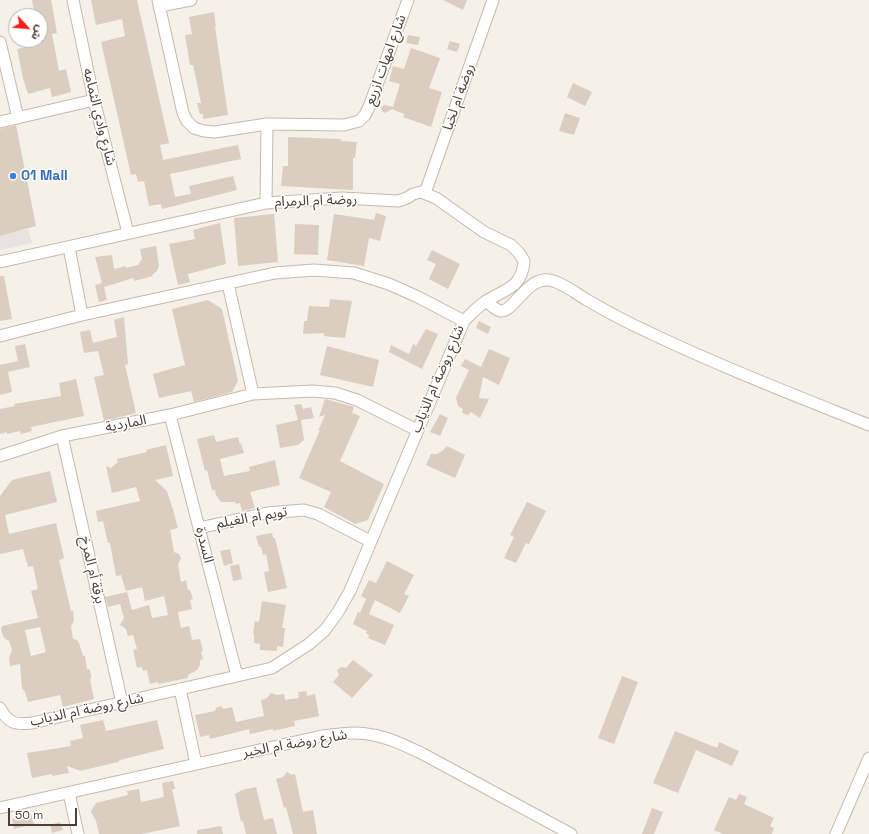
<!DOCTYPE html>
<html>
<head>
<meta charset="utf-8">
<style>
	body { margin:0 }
	#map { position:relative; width:869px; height:834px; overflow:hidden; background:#f5f0e8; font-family:"Space Grotesk","Noto Sans Arabic",sans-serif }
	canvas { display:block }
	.north { position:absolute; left:8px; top:8px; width:40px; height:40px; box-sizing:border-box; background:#fff; border:1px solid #b7b3af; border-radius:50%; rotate:116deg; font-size:11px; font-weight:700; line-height:16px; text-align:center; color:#4a4036 }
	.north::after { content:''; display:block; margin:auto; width:14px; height:18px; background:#ff1c16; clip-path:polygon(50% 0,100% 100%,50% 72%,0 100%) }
	.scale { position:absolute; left:8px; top:808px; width:69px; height:18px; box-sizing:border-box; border:2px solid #4a4036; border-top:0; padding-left:5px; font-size:12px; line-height:14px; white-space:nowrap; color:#4a4036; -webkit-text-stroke:3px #fff; paint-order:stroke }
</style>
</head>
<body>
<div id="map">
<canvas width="869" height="834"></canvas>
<div class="north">ش</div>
<div class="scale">50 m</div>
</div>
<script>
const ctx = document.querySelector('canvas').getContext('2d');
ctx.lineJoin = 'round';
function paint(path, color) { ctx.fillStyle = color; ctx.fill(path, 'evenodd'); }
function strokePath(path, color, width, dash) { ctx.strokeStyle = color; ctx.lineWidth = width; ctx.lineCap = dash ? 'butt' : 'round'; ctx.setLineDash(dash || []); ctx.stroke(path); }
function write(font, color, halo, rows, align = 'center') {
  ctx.font = font + ' "Space Grotesk","Noto Sans Arabic",sans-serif'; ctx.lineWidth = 3; ctx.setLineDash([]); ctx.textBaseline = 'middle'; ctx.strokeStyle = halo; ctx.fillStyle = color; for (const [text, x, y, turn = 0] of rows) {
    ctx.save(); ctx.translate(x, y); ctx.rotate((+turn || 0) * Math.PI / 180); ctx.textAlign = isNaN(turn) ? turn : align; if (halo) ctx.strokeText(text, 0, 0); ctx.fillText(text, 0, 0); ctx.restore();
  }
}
paint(new Path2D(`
	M28,229L32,243L0,250V235Z`), '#e6e3e0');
paint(new Path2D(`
	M32,0H51L57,33L52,34L59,71L66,69L71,92L52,97L50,88L28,94L23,78L17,49L41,44L40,16H35Z
	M91,0H137L169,143L160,145L163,160L238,145L241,159L170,174L175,197L191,194L189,186L233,176L237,190L162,209L161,204L149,206L144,181L138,182L136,174L131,175L101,42L125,36L122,19L96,25Z
	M443,0H467L463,10Z
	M214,12L216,27H215L228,115L203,119V114H200L197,103H201L193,65H190L185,35L192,34L189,17Z
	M408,35L420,37L418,45L406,43Z
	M450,41L460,44L457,52L447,49Z
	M411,48L440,58L429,88L442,92L431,127L403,117L404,114L392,109L385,113L382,111L381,108L384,105L393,107L400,84L389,81L393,66L404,69Z
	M573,83L592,92L585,106L567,97Z
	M565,113L580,118L574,135L559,131Z
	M16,125L36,226L0,236V129Z
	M288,137L341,139V141L357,142L355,158H353V190L281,186L283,166H288Z
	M376,213L386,216L380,241L369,238L364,266L327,260L334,214L374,220Z
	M274,214L278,262L238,266L234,218Z
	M220,223L226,264L188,274L190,282L178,285L169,244L195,239L193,230Z
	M295,224L319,225L318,255L294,254Z
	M156,246L159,266L157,271L152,275L153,276L134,281L133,278L104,287L107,300L99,302L95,285L102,283L95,257L112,255L114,269L126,266V268L138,265L142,259L140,249Z
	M432,250L460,264L448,289L429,279L436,264L427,260Z
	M0,276H4L12,319L0,321Z
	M330,299L352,301L345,338L324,336V333L303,334L304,321H307L309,306L329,307Z
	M208,300L222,309L238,381L232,392L194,402L191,391L159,398L153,374L185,365L172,309Z
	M124,317L128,364L125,365L136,413L104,421L94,377L104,375L98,351L84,353L80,332L90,330L93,343L117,337L114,320Z
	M479,321L491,327L488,334L476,328Z
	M426,329L438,334L422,369L389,352L391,345L409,354L413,344L416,346Z
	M25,344L30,367L8,372L12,392L0,395V365L18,361L15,346Z
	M327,346L379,360L373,387L320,375Z
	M489,349L510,358L499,385L483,377L479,398L489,399L480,418L471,412L468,415L462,413L463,409L458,406L456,398L469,370L461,366L465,359L481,367Z
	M76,379L84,416L31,427L32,431L21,434L20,431L7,434V432L0,434V409L15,406L14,404L61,396L59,383Z
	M325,399L354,407L352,413L360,416L340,461L384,484L368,520L355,524L324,507L331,492L299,478L320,430L318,431L325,415L319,417Z
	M301,404L303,409L311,407L314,418L301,420L304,440L298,445L280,448L276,425L298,420L294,405Z
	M440,414L448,418L440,436L430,432Z
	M214,435L216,442L238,437L240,444L241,443L244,453L220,459L224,476L250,471L249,467L275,460L280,485L250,492L255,508L242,511L240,503L236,504L235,502H221L216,495L215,490H212L207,470L205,471L197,439Z
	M166,445L173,476L155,480L167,491L173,510L178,528L170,530L174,552L179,554L181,558L178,565L181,582L186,580L188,590H190L193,599L190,600L192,609L178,612L181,628L189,626L192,640L200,639L203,651L201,652L203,659L200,660V665L197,670L188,675V678L158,684V682L150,684L147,670L143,671L142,667L137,668L133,650L137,649L133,635L128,636L126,629L120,625L124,618L120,604L108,607L105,597L127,592L132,610L149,605L152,618L168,615L164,596L145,601L142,587L126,591L121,575L116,576L110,543H108L103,521L98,522L96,511L140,501L136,487L112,493L106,466L111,468L118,462L117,459L147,452L146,450Z
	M447,446L465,455L455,478L426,465L431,454H437L442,451Z
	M50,471L57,502L5,515L9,534L56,523L64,558L59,560L71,611L73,610L74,621L71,626L73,639L77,640L79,643L83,656H85L87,669L90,670L91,674V678L90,680L94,699L63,707L60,695L28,702L25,692L22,688L20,664L10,666L9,658L12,650L9,641L4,638L1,630L2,626L38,618L31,591L38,589L33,566L28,567L23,549L0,554V496L12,480ZM40,627L46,652L31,656L25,630Z
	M527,502L546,511L529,544L526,543L516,563L504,558L514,537L510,535Z
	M272,533L273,538H275L287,588L268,592L264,572L269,571L266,554L263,555L261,547H259L256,536Z
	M230,549L233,563L224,566L220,551Z
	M387,561L414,575L404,594L409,596L400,613L375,600L369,614L394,625L385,645L368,638L369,635L366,633L367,631L353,624L358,612L360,613L366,599L361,596L369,580L376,583Z
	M239,564L242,579L233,581L230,566Z
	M262,601L286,605L282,628H285L283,647L277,646V651L260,650V644L254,643V634L253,633L255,621L259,622Z
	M353,660L373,675L352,698L333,682L339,675L337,670L341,667L346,668Z
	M622,676L638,682L614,744L598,738Z
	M306,691L307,696L315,694L319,716L294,721L295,726L273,731V729L250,734L249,729L210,739L209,735L200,737L195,715L215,711L216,708L221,706L223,709L232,707L236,722L264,716L261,700L267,698L271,693L277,695L284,694L285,700L299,698L298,692Z
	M103,720L106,731L157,720L164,749L120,760L118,762L84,770L81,771L67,766L69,773L52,776V774L32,778L27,753L71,746L70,741L83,738L80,725Z
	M675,731L717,748L719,742L739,751L732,766L696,750L678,793L653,783Z
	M287,772L292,775L295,774L303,812L313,810L317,834H293L286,807L284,808L276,779L283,777Z
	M173,781L175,789H172L180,826L142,834H99L96,821L92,814L91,811L96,803L128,795L127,791L139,789L141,802L164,797L162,783Z
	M256,787L264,820L273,818L277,834H246L243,821L241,822L235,794L242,790Z
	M739,794L747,797L744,804L774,818L770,826L774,828L772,834H723L714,830L729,797L736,800Z
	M652,808L663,812L654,834H642Z
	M32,815L34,824L14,829L12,819Z
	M60,822L63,830L52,833L50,825Z
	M221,826L223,834H197V830Z`), '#dbcdc0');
const minor = new Path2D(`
	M73,0L94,100L128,233
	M158,0L183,113L187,121L194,128L204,131L215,132L267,124L344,125L359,121L365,115L369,107L408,0
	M159,6L191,0
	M0,42L18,118
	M0,122L94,100
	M425,193L493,0
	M266,203L267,124
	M69,247L82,315
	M0,262L266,203L342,198L398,201L407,198L413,194L421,192L436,198L484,232L511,245L519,253L524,261C522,289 504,289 485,302C477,307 471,314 464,321L350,591L338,612L325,630L309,644L272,668L32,723C15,725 8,723 0,708
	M228,284L253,394
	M486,301C490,304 495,310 501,311C515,312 529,270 556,282C567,286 577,294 587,300C606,311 626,322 646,331C719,366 794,395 869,425
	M0,336L82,315L275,273L314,270L354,273L389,284L418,297L464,321
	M170,415L237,676
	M62,436L122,703
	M0,456L62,436L170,415L253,394L313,391L335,393L357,400L417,430
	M199,528L267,513L304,510L318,514L370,541
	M180,689L196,764
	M69,793L78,834
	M0,808L322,736C338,734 356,731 373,735C390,738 406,746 423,754L571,834
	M836,834L869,758`);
strokePath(minor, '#c5b9ad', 13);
strokePath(minor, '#fff', 11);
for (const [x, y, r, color] of [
	[13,176,4,"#3f7fe0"]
]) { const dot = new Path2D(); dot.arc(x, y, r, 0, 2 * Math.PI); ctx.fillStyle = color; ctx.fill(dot); strokePath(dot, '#fff', 1.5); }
write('14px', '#4a4036', '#fff', [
	["شارع امهات ازريع",386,60,-70],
	["روضة ام لخبا",459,97,-71],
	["شارع وادي الثمامه",99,117,76],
	["روضة ام الرمرام",316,201,-2],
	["شارع روضة ام الذياب",438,379,-67],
	["الماردية",126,424,-11],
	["تويم أم الغيلم",252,518,-10],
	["السدرة",204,545,76],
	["برقة أم المرخ",92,570,77],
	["شارع روضة ام الذياب",87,710,-12],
	["شارع روضة ام الخير",295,744,-10]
]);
write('bold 14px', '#366cbe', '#fff', [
	["01 Mall",21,176]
], 'left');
</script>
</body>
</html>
